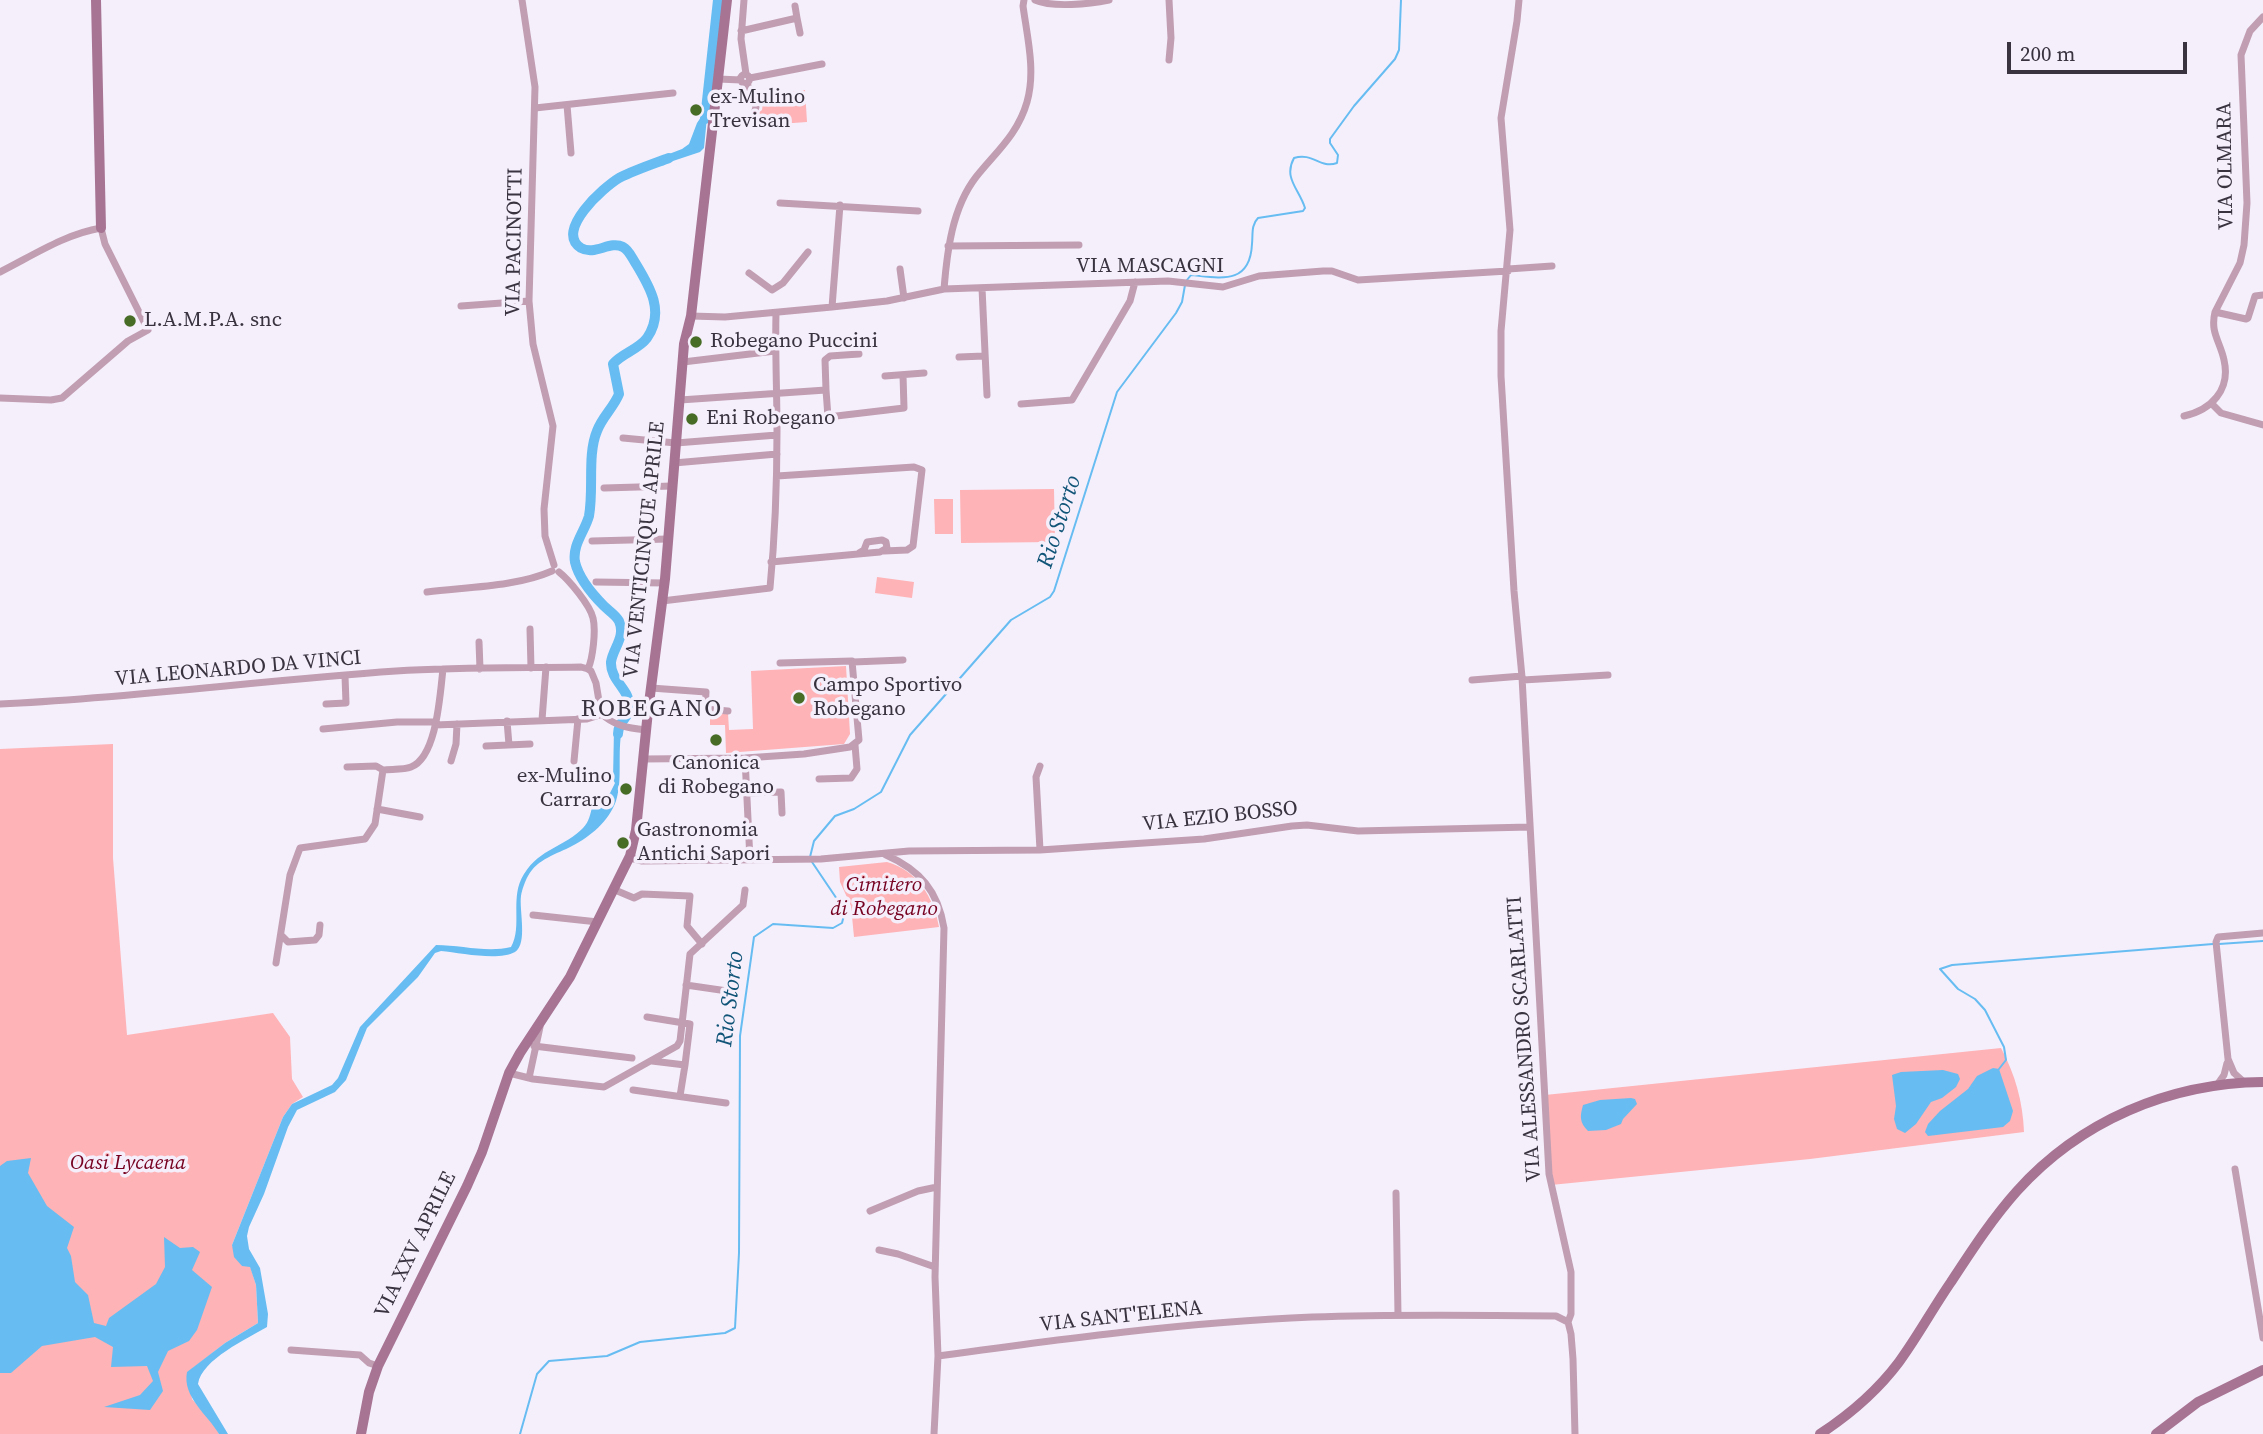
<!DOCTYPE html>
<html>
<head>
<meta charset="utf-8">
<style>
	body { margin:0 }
	#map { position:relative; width:2263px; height:1434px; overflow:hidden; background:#f5effc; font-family:"Source Serif 4",serif }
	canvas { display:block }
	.scale { position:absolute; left:2007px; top:42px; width:180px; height:32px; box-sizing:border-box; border:4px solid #393340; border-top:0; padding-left:9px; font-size:21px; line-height:24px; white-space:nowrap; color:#393340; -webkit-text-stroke:5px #f5effc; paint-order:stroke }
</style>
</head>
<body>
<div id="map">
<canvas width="2263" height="1434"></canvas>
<div class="scale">200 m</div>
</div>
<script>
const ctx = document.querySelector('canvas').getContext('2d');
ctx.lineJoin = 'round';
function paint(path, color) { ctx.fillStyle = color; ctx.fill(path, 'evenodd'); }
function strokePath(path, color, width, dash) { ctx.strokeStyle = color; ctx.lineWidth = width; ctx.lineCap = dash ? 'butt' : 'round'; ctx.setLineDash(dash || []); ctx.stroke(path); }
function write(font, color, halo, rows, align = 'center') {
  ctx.font = font + ' "Source Serif 4",serif'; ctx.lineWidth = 7; ctx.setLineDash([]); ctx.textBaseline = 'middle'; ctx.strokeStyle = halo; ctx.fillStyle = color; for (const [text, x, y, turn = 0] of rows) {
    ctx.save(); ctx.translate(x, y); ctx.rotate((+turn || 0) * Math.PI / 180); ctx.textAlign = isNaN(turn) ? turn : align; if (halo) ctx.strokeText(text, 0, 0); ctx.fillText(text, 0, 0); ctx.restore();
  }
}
paint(new Path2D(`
	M805,90L807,122L766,125L759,122L757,114L762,110L763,103L756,97Z
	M1054,489L1055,542L961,543L960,490Z
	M934,499H953V534H935Z
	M877,577L914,582L912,598L875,593Z
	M846,666L850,734L844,744L726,753L725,725H710V713H728L729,730L753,729L751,671Z
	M113,744V858L127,1035L273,1013L290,1037L292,1079L303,1097L292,1104L283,1117L232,1245L242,1266H250L256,1285L258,1323L225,1343L188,1372L192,1399L214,1424L219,1434H0V749Z
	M887,862C917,870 934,898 939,927L854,937L851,906L840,882L839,867Z
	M2001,1048C2015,1074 2023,1102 2024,1132L1810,1159L1551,1185L1545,1095Z`), '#feb3b6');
paint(new Path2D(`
	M704,106L708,107L704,148L700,152L658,166L656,159L682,149L689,144L697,123L703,114Z
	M614,728L622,729C617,753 623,780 616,801C609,821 590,837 572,846C557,854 537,859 528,876C525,881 522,890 521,896C519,910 528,944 515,952C499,961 460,953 441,951L435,953L418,977L367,1028L346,1080L335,1092L297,1110L288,1127L264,1194L249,1227L247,1236L249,1249L260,1268L268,1314L267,1327C247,1339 202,1359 198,1384L228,1434H219C208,1415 182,1397 187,1372L225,1343L258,1323L256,1285L250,1267L242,1266L234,1257L232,1245L283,1117L292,1104L332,1085L338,1078L360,1027L436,945C461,945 487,953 511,947C523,926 509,897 524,874C540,848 565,847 583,828C596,815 586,796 610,793L615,783L613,780Z
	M1993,1068L1999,1069L2013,1111L2010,1121L2003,1127L1928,1136L1925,1132L1928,1124L1940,1111L1968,1089L1977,1076Z
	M1943,1070L1958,1074L1960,1079L1956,1087L1942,1098L1931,1102L1916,1124L1905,1133L1897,1129L1894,1119L1896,1106L1892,1075L1901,1072Z
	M1631,1098L1635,1099L1637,1104L1623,1119L1621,1124L1606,1130L1588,1131C1579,1122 1580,1116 1583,1105L1600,1100Z
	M31,1158L28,1173L47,1206L74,1227L67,1248L71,1256L75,1282L88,1295L94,1323L106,1326L109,1318L156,1284L165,1267L164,1237L180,1248L193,1247L200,1252L192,1270L212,1287L197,1330L189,1341L168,1351L158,1372L163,1391L150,1410L104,1407L140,1395L153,1381L147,1366L111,1367L113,1347L95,1337L42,1346L11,1373H0V1166L7,1161Z`), '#67bdf1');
strokePath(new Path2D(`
	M1187,280L1191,275C1221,278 1250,285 1252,244C1253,234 1251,225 1258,218L1303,211L1305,208C1299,189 1283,178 1294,158C1313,152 1320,169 1337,163L1338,155L1330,143V139L1354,106L1395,59L1399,50L1401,0
	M810,857L814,841L835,816L854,809L881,792L910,735L1011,620L1050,597L1054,591L1117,392L1176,313L1182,302L1185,285
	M2219,944L2263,941
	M1999,1069L2006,1060L2004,1047L1985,1010L1975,999L1958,989L1940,969L1952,965L2213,944
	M520,1434L537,1374L549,1361L607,1356L640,1342L725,1333L735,1328L739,1253L740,1036L754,937L773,924L833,928L842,923L845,911L812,862`), '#67bdf1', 2);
strokePath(new Path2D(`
	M705,119L718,0
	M618,734C618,720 630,718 630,706C629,689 610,680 611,662C613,648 626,637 619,621C616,615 609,611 604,606C592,594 579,579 575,562C572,545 585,531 589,516C594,489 587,455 597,431C602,417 614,407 619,394L613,364C622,353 638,350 647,338C665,312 650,287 636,264C632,258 629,250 623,247C610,240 595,256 581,248C554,231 604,187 619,178C635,170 653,164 669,158`), '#67bdf1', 10);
strokePath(new Path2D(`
	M522,0L535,87L529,301L533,344L553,426L544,509L545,536L554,565
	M744,0L741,39L746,74
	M1035,0C1053,8 1090,4 1109,0
	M1169,0L1171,38L1169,60
	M1519,0L1517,21L1501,118L1510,230L1501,331V376L1514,591L1522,677L1549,1174L1571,1272V1314L1568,1322L1571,1334L1573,1359L1575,1434
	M797,18L800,33
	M741,31L797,18L795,6
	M740.5 79a4.5 4.5 0 1 1 9 0a4.5 4.5 0 1 1-9 0Z
	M750,78L822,64
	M718,79L741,80
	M747,83L756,107L754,114
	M567,105L571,153
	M535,108L673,93
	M780,203L918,211
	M948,246L1079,245
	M900,269L904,298
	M1508,269L1552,266
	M0,272C32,256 65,234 101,228L105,244L148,330L128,341L62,398L51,400L0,398
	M749,273L772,290L783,283L808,252
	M982,288L987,395
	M944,289C947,252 952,208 976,177C996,152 1018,134 1027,102C1036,71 1027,36 1023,6L1024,0
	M461,306L529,301
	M832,307L840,205
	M2215,312L2246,319L2248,318L2255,296L2263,295
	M691,316L725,317L832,307L887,301L944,289L1168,281L1223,287L1259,276L1323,271H1332L1358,280L1508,271
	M959,357L984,356
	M683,362L775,351
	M885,376L924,373
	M826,390L825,360L830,356L859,354
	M680,400L826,390L828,417L904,408L903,375
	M1021,404L1072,400L1130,301L1135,282
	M2212,404L2221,413L2263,425
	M2184,416C2211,410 2231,390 2224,360C2220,341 2210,333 2215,312L2240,263L2244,245L2247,203L2241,55L2250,31L2263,17
	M623,438L676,443L777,435
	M674,463L777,454
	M777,476L914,467L922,470L913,546L907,550L884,551
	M604,488L672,486
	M592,541L668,539
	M771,562L880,552L887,548L886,542L882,540L867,542L864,550L859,553
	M559,572C569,580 590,605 593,618C596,630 593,658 588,669
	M596,582L664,583
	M427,592C466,587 516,587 552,571
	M662,601L770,588C775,536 777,484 777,431C777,392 775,352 776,313
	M530,629L531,668
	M479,642L480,669
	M853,662L903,660
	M588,669L591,671L596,683L601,713C613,726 629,728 646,730
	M1472,680L1522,676
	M1523,680L1608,675
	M651,688L706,692L705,709L728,711
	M0,704C133,698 263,680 396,671C457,667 520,668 581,667L588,669
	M326,704L346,703L345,676
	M542,720L546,667
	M507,721L509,745
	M435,725L587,719L603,714
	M323,729L397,722H436
	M486,746L530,744
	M745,758L750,860
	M644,759L745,758L804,754L850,747L859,740L852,661L780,663
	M451,761L456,744L457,724
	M574,761L578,719
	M1040,766L1036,777L1040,850
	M347,767L376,766L383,770
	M819,779L851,778L857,769L855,745
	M746,793L781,792L782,813
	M377,809L420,817
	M886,855C920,870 938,891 944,928L935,1277L938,1356L934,1434
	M630,858L642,861L821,859L909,851L1040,850L1204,839L1292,826L1307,825L1358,831L1530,827
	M615,890L634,898L642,894L690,896L687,926L702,944
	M533,915L598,922
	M281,935L288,942L315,940L319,935L320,925
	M276,963L290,875L300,848L365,839L375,824L383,770C391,769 404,770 411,767C437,757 440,694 443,669
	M686,985L734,992
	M647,1017L690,1024L685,1065L652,1061
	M534,1046L632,1058
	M509,1073L533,1079L604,1087L677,1046L680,1041L690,954L743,905L745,890
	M529,1078L540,1027
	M2244,1082L2234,1073L2228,1059L2216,942L2218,937L2263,933
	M2217,1085L2224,1075L2227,1063
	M633,1090L726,1103
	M680,1096L685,1065
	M2235,1169L2263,1338
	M1396,1193L1398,1315
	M870,1211L918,1191L937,1187
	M879,1250L898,1254L935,1267
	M291,1350L360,1355L369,1363L378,1366
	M938,1356C1062,1339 1187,1322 1312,1317C1394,1314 1475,1315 1556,1316L1568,1322`), '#c19eb2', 7);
strokePath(new Path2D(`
	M96,0L101,228
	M361,1434L369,1392L378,1366L467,1186L482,1152L509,1073L520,1053L570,977L630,856L636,830L648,711L665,579L684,344L691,316L727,0
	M1820,1434C1849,1415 1878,1390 1899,1362C1918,1336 1933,1308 1951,1282C1972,1250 1992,1219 2017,1191C2080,1121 2169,1083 2263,1082
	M2156,1434L2198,1402L2263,1370`), '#a77493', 10);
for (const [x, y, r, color] of [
	[696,110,7,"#476c26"],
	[130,321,7,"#476c26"],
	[696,342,7,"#476c26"],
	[692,419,7,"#476c26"],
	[799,698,7,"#476c26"],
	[716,740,7,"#476c26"],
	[626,789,7,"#476c26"],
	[623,843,7,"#476c26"]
]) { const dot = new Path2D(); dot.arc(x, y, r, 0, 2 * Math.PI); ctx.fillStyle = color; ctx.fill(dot); strokePath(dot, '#f5effc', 2.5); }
write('21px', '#393340', '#f5effc', [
	["ex-Mulino",710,98],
	["Trevisan",710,122],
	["L.A.M.P.A. snc",144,321],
	["Robegano Puccini",710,342],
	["Eni Robegano",706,419],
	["Campo Sportivo",813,686],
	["Robegano",813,710],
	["Canonica",716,764,"center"],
	["di Robegano",716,788,"center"],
	["ex-Mulino",612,777,"right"],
	["Carraro",612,801,"right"],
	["Gastronomia",637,831],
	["Antichi Sapori",637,855]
], 'left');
write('21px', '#393340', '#f5effc', [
	["VIA OLMARA",2226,166,-91],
	["VIA PACINOTTI",515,242,-89],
	["VIA MASCAGNI",1150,267],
	["VIA VENTICINQUE APRILE",645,550,-84],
	["VIA LEONARDO DA VINCI",238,669,-5],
	["VIA EZIO BOSSO",1220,817,-6],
	["VIA ALESSANDRO SCARLATTI",1525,1039,-94],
	["VIA XXV APRILE",416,1245,-64],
	["VIA SANT'ELENA",1121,1317,-6]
]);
write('italic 21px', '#75001f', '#f5effc', [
	["Cimitero",884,886],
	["di Robegano",884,910],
	["Oasi Lycaena",128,1164]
]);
write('italic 23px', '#105477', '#f5effc', [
	["Rio Storto",1060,522,-72],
	["Rio Storto",731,999,-83]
]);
ctx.letterSpacing = '2px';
write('24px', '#393340', '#f5effc', [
	["ROBEGANO",652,710]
]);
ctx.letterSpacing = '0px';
</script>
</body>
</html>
